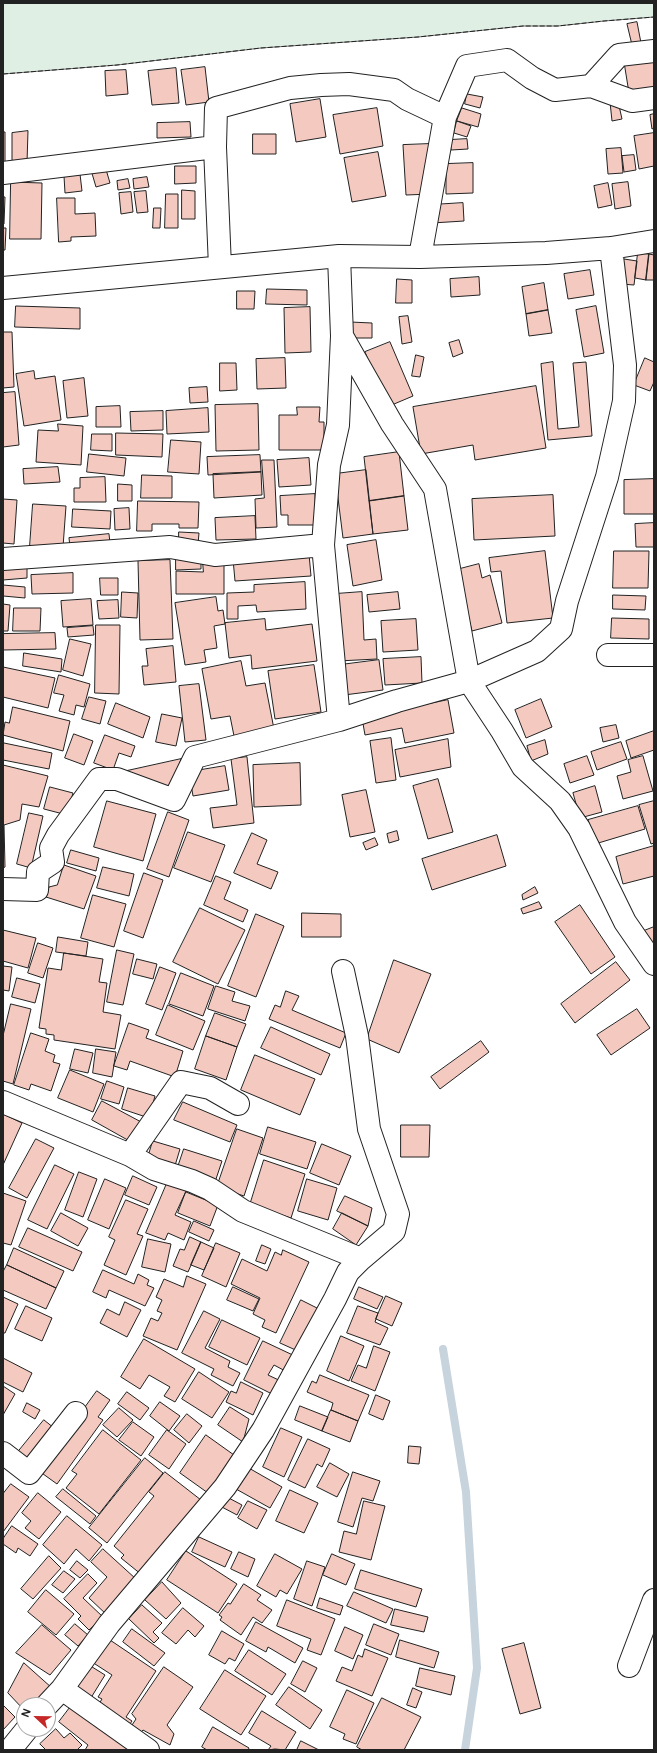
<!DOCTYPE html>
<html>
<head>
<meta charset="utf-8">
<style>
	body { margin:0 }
	#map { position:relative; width:657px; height:1753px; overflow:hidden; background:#fff; font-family:"DM Sans",sans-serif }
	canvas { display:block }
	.frame { position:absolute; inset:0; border:4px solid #222; pointer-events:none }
	.north { position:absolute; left:16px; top:1697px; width:40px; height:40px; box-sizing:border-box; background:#fff; border:1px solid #a7a7a7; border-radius:50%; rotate:292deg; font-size:11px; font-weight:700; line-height:16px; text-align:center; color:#222 }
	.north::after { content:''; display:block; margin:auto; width:14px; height:18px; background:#c62828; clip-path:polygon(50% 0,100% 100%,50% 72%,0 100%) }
</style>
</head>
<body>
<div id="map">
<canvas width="657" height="1753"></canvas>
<div class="frame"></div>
<div class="north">N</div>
</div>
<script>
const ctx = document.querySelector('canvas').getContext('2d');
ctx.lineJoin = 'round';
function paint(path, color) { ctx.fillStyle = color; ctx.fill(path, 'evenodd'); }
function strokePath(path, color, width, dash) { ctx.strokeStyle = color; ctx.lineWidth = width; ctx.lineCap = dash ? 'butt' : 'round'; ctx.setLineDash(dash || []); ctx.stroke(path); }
const green = new Path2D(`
	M3,3H654V17L604,21L558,26H523L418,37L261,48L117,65L3,74Z`);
paint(green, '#e0efe3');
strokePath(green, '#6f6f6f', 1);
strokePath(new Path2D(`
	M443,1349L466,1492L477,1668L465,1750`), '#c7d3dd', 8);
const building = new Path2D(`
	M637,22L641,43L632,45L627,24Z
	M654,58V89L629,93L624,62Z
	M205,67L209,102L186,105L181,70Z
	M176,68L179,103L152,105L148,71Z
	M126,70L128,94L106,96L105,71Z
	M467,94L483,97L480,108L465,104Z
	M320,99L326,137L296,142L290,104Z
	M618,101L622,119L612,121L610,102Z
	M377,108L383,146L340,154L333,115Z
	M462,108L481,114L478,127L457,121Z
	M654,114V128L652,129L650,115Z
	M457,121L471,126L467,137L454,133Z
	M190,122L191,137L157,138V123Z
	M28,131L27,163H12V133Z
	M3,132H5V163H3Z
	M654,133V166L639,169L634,136Z
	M253,134H276V154H253Z
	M467,139L468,149L451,150L450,140Z
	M429,144L431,194L406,195L403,145Z
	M621,148L623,173L608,174L606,149Z
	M378,152L386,196L352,202L344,158Z
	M634,155L636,170L624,172L622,156Z
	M473,163V193L446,194V164Z
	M105,166L110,183L96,187L91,170Z
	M175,166H196V183L175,184Z
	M80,174L82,191L65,193L64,176Z
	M147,177L149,187L134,189L133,179Z
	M128,179L130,188L118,190L117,181Z
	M11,182L42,183L41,239H10Z
	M628,182L631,206L615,209L612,184Z
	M608,183L612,205L598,208L594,186Z
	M182,190L195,191V219H182Z
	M146,191L148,212L137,213L134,192Z
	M131,192L133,212L121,214L119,193Z
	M166,194H178V228H165Z
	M3,197H5L4,224H3Z
	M57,198H75V214L95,213L96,236L71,237V241L59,242Z
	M463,203L464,221L432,223L431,205Z
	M154,208H161L160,228H153Z
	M3,228H6L5,250H3Z
	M638,253L649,254L646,280L635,278Z
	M649,254L654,255V280H646Z
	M624,259L637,261L634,285L621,284Z
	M590,270L594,295L568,299L564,274Z
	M479,277L480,295L451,297L450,279Z
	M397,279L412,280V303H396Z
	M544,283L548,310L526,314L522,287Z
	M267,289L307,290V305L266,304Z
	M237,291H255L254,309H237Z
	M16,306L80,308V329L15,327Z
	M596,306L604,353L584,357L576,310Z
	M310,307L311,352L285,353L284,308Z
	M548,310L552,333L529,336L526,314Z
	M408,316L412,342L402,344L399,317Z
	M350,322L372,323V338H350Z
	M3,332H12L14,387L3,388Z
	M459,340L463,353L453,357L449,343Z
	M390,342L413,396L387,407L365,352Z
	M416,355L424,357L420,377L412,376Z
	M285,358L286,388L257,389L256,359Z
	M645,358L654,362V382L650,391L634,385Z
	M553,362L558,429L579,427L573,363L586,362L592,436L548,440L541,364Z
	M220,363H236L237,390L220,391Z
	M34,371L35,379L55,376L61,420L24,426L16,374Z
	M84,378L88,416L67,418L63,381Z
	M536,386L546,448L475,460L473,445L421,454L413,407Z
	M207,387L208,402L190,403L189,388Z
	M15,392L19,445L3,447V393Z
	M258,404L259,450L216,451L215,405Z
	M120,406L121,427H96V407Z
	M297,407H320L319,422H324V450H279V415H297Z
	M208,408L209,432L167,434L166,411Z
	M163,411V430L131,431L130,412Z
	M58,424L83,426L81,465L36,462L38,430L58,431Z
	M116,433L163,434L162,457L116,455Z
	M92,434H112V451L91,450Z
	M171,440L201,442L199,474L168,472Z
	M399,452L404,496L369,501L364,457Z
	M89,454L126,458L124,476L87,472Z
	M260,455L261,472L208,475L207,457Z
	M309,458L311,485L279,487L277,460Z
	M262,460H274L277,527L256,528L255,499L264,498Z
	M58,467L60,482L24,484L23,469Z
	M366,470L373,534L343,538L335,474Z
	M261,472L262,495L214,498L213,474Z
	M142,475L172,476V498H141Z
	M105,477L106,502H74V488H80V478Z
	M654,479V514H624V480Z
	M118,484L132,485V501H118Z
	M315,494L316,525H288V515H281L280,496Z
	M553,495L555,536L474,540L472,499Z
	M404,496L408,530L373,534L369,501Z
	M3,499L17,500L14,544L3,543Z
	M138,501L199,502L198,528H179V524H152V531H137Z
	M33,504L66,506L63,547L30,546Z
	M129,508L130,529L115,530L114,509Z
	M73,509L111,511L110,529L72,527Z
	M255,516L256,539L216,540L215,518Z
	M654,523V547H636L635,524Z
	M179,532L199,533L198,544H179Z
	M109,534L110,543L70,547L69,538Z
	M376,540L382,580L353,586L347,545Z
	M545,551L553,618L507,623L501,571L491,572L489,558Z
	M614,551H649L648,588H613Z
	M309,554L311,576L235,581L233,559Z
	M176,556H201V569L176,570Z
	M170,560L173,639L140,640L138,561Z
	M203,562H224V594H176V571L203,572Z
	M479,564L482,578L490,575L502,623L472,631L456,570Z
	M27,568V578L3,580V569Z
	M73,573V593L32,594L31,575Z
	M100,578H118V595H101Z
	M305,582L306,609L257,612L256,605L238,606V619H227V593L254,592V585Z
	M3,585L25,587V598L3,596Z
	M122,592L138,593L137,618L121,617Z
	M362,592L364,640L376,639L377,659L338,661L335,594Z
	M398,592L400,609L369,612L367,595Z
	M613,595L646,596L645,610L613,609Z
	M216,597L218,611L223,610L225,624L214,626L217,648L204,650L206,662L185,665L175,603Z
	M91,599L93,625L63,627L61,601Z
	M118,600L119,618L99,619L97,601Z
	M3,604L10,605L8,631H3Z
	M14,608H41L40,631H13Z
	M612,618L649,619V639L611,638Z
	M265,619L266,630L312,624L317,661L252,669L251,655L229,658L225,623Z
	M416,619L418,650L383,652L381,621Z
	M96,625H120L119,694L95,693Z
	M93,626L94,635L68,637L67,628Z
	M55,633L56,649L3,650V634Z
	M70,639L91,644L83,676L63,670Z
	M173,646L176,682L144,685L142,666H148L146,649Z
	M24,653L62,659L61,672L23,666Z
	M421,657L422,683L385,685L383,659Z
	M379,660L383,690L344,695L340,665Z
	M241,661L246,686L265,683L274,729L234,736L230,716L211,719L202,669Z
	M314,665L321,712L275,719L268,671Z
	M3,667L55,678L48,708L3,697Z
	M59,675L90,684L84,707L76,705L74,715L59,711L64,695L54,693Z
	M199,684L206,740L185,742L179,686Z
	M89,697L106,701L100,724L82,719Z
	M541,699L552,727L526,738L515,710Z
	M448,700L454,733L405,743L402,728L365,735L362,718Z
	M116,703L150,717L143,738L108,724Z
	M13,707L70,721L63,751L3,735L5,722L9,723Z
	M162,714L182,718L176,746L156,742Z
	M616,725L619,738L603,742L600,728Z
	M654,731V750L631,758L626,741Z
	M74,734L93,741L84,765L65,758Z
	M105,735L135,746L131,757L119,753L113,770L94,763Z
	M391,738L396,780L376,783L370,741Z
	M448,739L451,767L400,777L395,750Z
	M545,740L548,754L531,761L527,746Z
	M621,742L627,759L597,770L591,752Z
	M4,743L52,753L49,769L3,760Z
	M587,756L594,775L570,783L564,764Z
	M643,756L653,791L623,799L617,776L631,772L628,760Z
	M247,757L254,823L213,828L210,808L237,805L231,759Z
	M181,759L171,793L117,773Z
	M300,763L301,805L254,807L253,765Z
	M3,765L48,776L39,807L22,804L20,820L4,825L5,867L3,868Z
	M225,766L229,790L193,796L189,772Z
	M438,779L453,832L428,839L413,786Z
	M595,786L602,812L580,818L573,793Z
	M50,787L73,793L67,815L44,809Z
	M366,790L375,832L350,837L342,795Z
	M107,801L156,814L143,861L94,847Z
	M654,801V843L651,844L639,805Z
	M638,806L645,829L595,844L588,820Z
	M168,812L189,820L169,877L147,869Z
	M29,813L43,816L31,868L17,864Z
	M397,831L399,840L389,843L387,834Z
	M188,832L225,845L211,882L174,868Z
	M252,833L267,840L257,864L278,872L271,889L234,873Z
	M497,835L506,866L432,890L422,859Z
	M375,838L378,845L366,850L363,843Z
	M654,846V876L623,884L616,857Z
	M71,850L99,858L96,871L67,863Z
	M64,865L96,876L84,909L46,897L49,887L57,885Z
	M103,867L134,874L129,896L97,888Z
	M144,873L163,880L143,938L124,931Z
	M216,876L231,882L224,899L248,910L243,922L204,905Z
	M535,887L538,893L523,900L522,895Z
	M93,895L126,904L114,947L81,938Z
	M539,902L542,908L523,914L521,909Z
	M580,905L615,957L591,974L555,922Z
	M200,908L245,930L218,984L173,962Z
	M302,913L341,914V937H302Z
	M256,914L284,926L256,997L228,986Z
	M654,927V954L644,931Z
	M3,930L36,938L28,968L3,961Z
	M58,937L88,942L86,956L56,952Z
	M38,943L53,948L43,978L28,973Z
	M117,950L134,954L123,1005L107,1002Z
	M64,953L103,959L99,982L107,983L103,1012L121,1015L115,1049L54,1040V1035L46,1034V1029L39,1028L48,968L61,970Z
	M137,959L157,964L153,979L133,974Z
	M394,960L431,974L399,1053L367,1039Z
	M616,962L630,980L575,1023L561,1004Z
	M3,966L12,967L9,991L3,990Z
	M160,967L176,973L162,1010L146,1004Z
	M181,973L214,986L203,1016L169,1004Z
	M17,978L40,984L35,1003L12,997Z
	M216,986L235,992L232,1001L250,1006L245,1021L208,1009Z
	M286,991L299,996L292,1010L346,1033L340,1048L269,1019L275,1005L280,1007Z
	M11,1004L31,1009L13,1084L3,1081V1036Z
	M168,1005L205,1021L193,1050L156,1035Z
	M637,1009L650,1028L611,1055L597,1035Z
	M215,1013L246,1024L237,1047L206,1036Z
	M129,1023L149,1030L146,1038L183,1051L175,1077L130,1061L127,1070L114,1066Z
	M271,1027L330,1054L321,1075L261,1048Z
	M31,1033L49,1039L45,1051L55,1055L53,1062L60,1064L51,1091L31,1084L29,1090L14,1085Z
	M206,1036L237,1047L226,1080L195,1069Z
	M481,1041L489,1052L440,1089L431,1077Z
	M75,1049L93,1053L88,1073L70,1069Z
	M96,1049L116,1052L112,1077L93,1073Z
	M255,1055L315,1079L300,1115L241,1090Z
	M70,1070L104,1084L93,1112L58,1098Z
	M107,1081L124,1087L119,1104L101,1099Z
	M128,1088L155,1096L149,1118L122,1109Z
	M102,1101L143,1123L133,1143L92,1120Z
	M183,1102L237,1125L230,1142L174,1120Z
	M3,1114L22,1123L3,1165Z
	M401,1125H430L429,1157H401Z
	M268,1127L316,1142L307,1169L260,1154Z
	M237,1129L263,1138L244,1196L217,1187Z
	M36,1139L54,1148L27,1198L9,1188Z
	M153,1141L180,1149L174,1169L147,1161Z
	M322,1144L351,1156L339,1185L310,1173Z
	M184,1149L222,1161L215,1182L177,1170Z
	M264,1160L305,1174L291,1218L250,1205Z
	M55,1165L74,1174L47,1229L28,1220Z
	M79,1172L97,1179L83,1217L65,1210Z
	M133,1176L157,1187L149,1205L125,1195Z
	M105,1179L126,1188L109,1229L88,1220Z
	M307,1179L337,1188L328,1220L298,1211Z
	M168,1181L187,1189L175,1215L191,1222L184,1240L168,1233L165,1240L146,1233Z
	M186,1192L218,1205L210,1226L178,1213Z
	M3,1193L26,1201L11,1245L3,1243Z
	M345,1196L372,1208L368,1226L337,1211Z
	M126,1200L148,1209L137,1234L143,1236L126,1275L104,1265L115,1240L109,1237Z
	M61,1213L88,1228L78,1246L51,1231Z
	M342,1213L368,1226L356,1245L333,1229Z
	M194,1221L214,1230L209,1241L189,1232Z
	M28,1228L82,1252L73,1271L19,1247Z
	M190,1237L201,1242L188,1272L173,1266L180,1249L184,1250Z
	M148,1239L171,1244L165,1272L142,1267Z
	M201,1242L214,1248L204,1270L191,1265Z
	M216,1243L240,1253L226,1287L202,1276Z
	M262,1245L271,1249L265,1264L256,1261Z
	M14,1248L64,1271L56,1288L7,1265Z
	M283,1250L309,1262L276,1333L262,1327L265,1320L253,1314L260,1298L231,1284L242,1259L267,1271L275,1252L281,1255Z
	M7,1265L56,1288L46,1309L3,1290V1272Z
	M103,1270L134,1284L138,1274L149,1280L147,1285L154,1288L145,1306L109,1290L106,1298L93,1292Z
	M187,1276L206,1284L177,1350L143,1336L151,1318L158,1321L162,1313L157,1311L162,1300L156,1297L164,1279L183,1287Z
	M233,1287L259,1299L253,1311L227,1300Z
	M359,1287L383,1297L377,1309L354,1299Z
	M386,1296L402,1303L392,1326L376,1319Z
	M3,1297L18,1304L5,1333H3Z
	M301,1300L321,1310L300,1352L280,1343Z
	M125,1302L141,1310L127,1337L100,1323L107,1309L119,1315Z
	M26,1306L52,1318L42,1341L15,1329Z
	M358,1306L378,1313L375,1322L388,1328L380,1345L347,1333Z
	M204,1311L220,1319L205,1348L230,1361L228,1367L240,1373L233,1386L211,1375L214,1369L182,1353Z
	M222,1320L260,1338L247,1365L209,1347Z
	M341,1336L364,1346L349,1381L327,1371Z
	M144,1339L195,1369L175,1402L164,1396L170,1387L149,1375L140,1389L121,1377Z
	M263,1341L297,1357L289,1373L274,1365L268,1375L285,1383L278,1397L244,1380Z
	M374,1346L390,1352L375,1391L351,1381L358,1365L366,1368Z
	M3,1358L32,1373L23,1392L3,1382Z
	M199,1372L229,1392L212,1418L182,1399Z
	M320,1375L369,1395L358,1421L331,1410L333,1403L307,1392L312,1381L316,1383Z
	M241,1382L263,1393L253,1415L226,1402L231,1391L236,1393Z
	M3,1386L15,1394L3,1415Z
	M97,1391L110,1400L98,1417L103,1420L57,1484L39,1471Z
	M127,1392L149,1408L140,1420L118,1404Z
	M376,1395L390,1401L383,1420L369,1414Z
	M160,1402L180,1416L169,1431L150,1416Z
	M27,1403L40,1410L35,1419L23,1412Z
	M300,1406L328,1417L322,1431L295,1420Z
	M230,1407L249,1419L243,1442L218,1425Z
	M119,1408L133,1420L117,1437L103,1425Z
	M331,1410L358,1421L350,1442L322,1431Z
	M187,1414L202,1426L189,1443L174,1430Z
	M44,1420L59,1432L34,1464L18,1452Z
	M133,1422L154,1437L141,1456L119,1440Z
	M281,1428L302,1437L284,1477L263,1467Z
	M103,1430L141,1460L99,1514L66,1488L77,1474L72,1471Z
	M167,1430L186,1444L169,1469L149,1455Z
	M206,1435L234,1455L208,1493L180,1473Z
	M308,1439L330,1449L322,1467L317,1464L305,1488L288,1480Z
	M409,1446L421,1447L419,1464L408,1463Z
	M145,1458L163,1473L107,1543L89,1528Z
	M330,1463L349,1474L337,1497L317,1487Z
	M247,1467L282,1487L270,1508L236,1489Z
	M165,1472L201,1500L142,1575L121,1558L124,1555L114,1546L154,1496L149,1492Z
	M353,1472L380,1481L373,1501L362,1498L353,1527L338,1522Z
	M11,1484L29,1497L3,1532V1494Z
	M63,1489L96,1516L90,1524L56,1497Z
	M290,1490L318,1503L304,1533L276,1521Z
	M38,1493L61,1512L39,1539L25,1528L31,1521L22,1513Z
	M225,1496L242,1505L237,1515L220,1506Z
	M248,1501L267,1510L257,1529L238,1518Z
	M364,1501L385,1506L371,1560L339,1552L344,1531L356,1534Z
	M67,1516L102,1545L89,1561L76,1549L64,1564L43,1545Z
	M12,1526L38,1544L30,1556L18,1548L16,1553L3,1544V1539Z
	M199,1537L232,1552L225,1567L192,1552Z
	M103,1549L136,1579L107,1615L89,1598L107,1577L91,1562Z
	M186,1551L237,1584L218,1613L167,1580Z
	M239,1552L255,1559L248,1577L231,1569Z
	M275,1554L302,1569L287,1594L280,1590L276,1597L257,1586Z
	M332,1554L355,1564L346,1585L323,1575Z
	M49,1556L61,1568L33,1599L21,1589Z
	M77,1561L88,1570L80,1578L70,1570Z
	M307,1561L325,1567L312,1606L294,1599Z
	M361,1570L422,1589L416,1607L355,1589Z
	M64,1571L75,1579L63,1593L52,1585Z
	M88,1574L97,1583L83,1598L103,1617L89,1630L78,1619L81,1616L64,1599Z
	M162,1582L181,1603L166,1619L145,1600Z
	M244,1584L261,1595L257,1600L272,1610L262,1623L253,1617L241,1635L220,1620L222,1617L219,1615L228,1603L230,1604Z
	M46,1590L74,1614L56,1635L28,1612Z
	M354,1592L393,1609L386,1623L347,1606Z
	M320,1598L343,1606L340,1615L317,1608Z
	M287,1600L335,1619L321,1655L307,1650L311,1639L277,1626Z
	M142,1605L162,1623L153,1632L159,1638L154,1643L129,1619Z
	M183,1608L204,1626L195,1637L188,1630L176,1644L162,1633Z
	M395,1609L428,1617L424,1632L391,1625Z
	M256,1622L303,1648L295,1663L268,1647L266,1652L246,1641Z
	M75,1624L88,1635L78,1646L65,1635Z
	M374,1624L399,1634L391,1655L366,1645Z
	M42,1625L71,1650L50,1675L16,1653Z
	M345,1627L363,1635L353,1659L335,1651Z
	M132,1629L165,1653L154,1666L123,1642Z
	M222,1631L244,1644L235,1661L229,1658L225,1664L209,1655Z
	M107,1638L156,1671L126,1717L132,1721L128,1727L97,1707L102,1699L98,1697L112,1675L92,1662Z
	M400,1640L439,1652L434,1668L396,1657Z
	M524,1643L541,1708L520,1714L502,1649Z
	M365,1649L388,1658L372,1696L336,1681L342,1667L352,1671L358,1655L362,1657Z
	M249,1650L286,1674L272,1695L235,1671Z
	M303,1661L317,1668L305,1692L291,1684Z
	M24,1663L52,1688L40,1705H24V1710L8,1693Z
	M89,1665L105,1675L89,1701L72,1692Z
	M164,1667L193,1687L167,1725L174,1734L170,1745L143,1730L138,1736L130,1728L136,1719L132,1714Z
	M420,1668L455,1676L451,1695L416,1686Z
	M225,1670L266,1696L241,1735L200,1709Z
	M289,1687L322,1710L310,1729L276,1705Z
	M413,1688L422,1692L416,1708L407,1705Z
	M347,1690L374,1703L356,1744L343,1739L345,1734L330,1727Z
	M382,1698L421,1717L404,1750H362L357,1747Z
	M75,1701L131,1750H85L88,1745L59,1722Z
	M3,1705L15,1717L3,1730Z
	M262,1711L296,1732L285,1750L275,1749L268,1750L271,1746L249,1733Z
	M213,1727L249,1748L248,1750H207L202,1747Z
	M56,1729L64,1738L70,1733L82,1745L77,1750H46L40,1744Z
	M301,1741L319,1750H297Z`);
paint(building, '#f3c9c0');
strokePath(building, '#222', 1);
const minor = new Path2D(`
	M591,86L619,55L654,51
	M445,117L467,66L507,60L532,78L555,90L591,86L632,101L654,98
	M215,147L220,267
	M3,173L215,147L216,108L290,88L321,85L349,84L394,90L407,99L445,117L420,257
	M3,288L339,256L420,257L546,253L611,248L654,241
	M342,336L392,424L435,489L469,681L537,651L561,629L567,601L607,477L624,401L625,365L611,248
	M3,559L170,547L215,555L323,545
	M608,655H654
	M339,720L323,545L329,465L338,425L342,336L339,256
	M3,889L37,890L38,872L53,862L51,848L58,835L99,779H117L174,800L195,757L339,720L397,701L469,681L502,731L523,767L560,801L579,828L625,922L654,964
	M343,971L357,1036L369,1129L398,1214L394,1231L361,1259
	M3,1102L130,1155L181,1082L210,1088L238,1104
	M3,1453L29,1473L76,1413
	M629,1666L654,1600
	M62,1689L148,1750
	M47,1705L62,1689L109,1624L225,1487L263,1430L335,1299L348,1272L361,1259L243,1211L210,1189L192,1181L154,1169L130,1155
	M10,1750L27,1729`);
strokePath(minor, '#222', 24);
strokePath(minor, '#fff', 22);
strokePath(new Path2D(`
	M3,74L117,65L261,48L418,37L523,26H558L604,21L654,17`), '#222', 1, [5, 2]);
</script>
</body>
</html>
